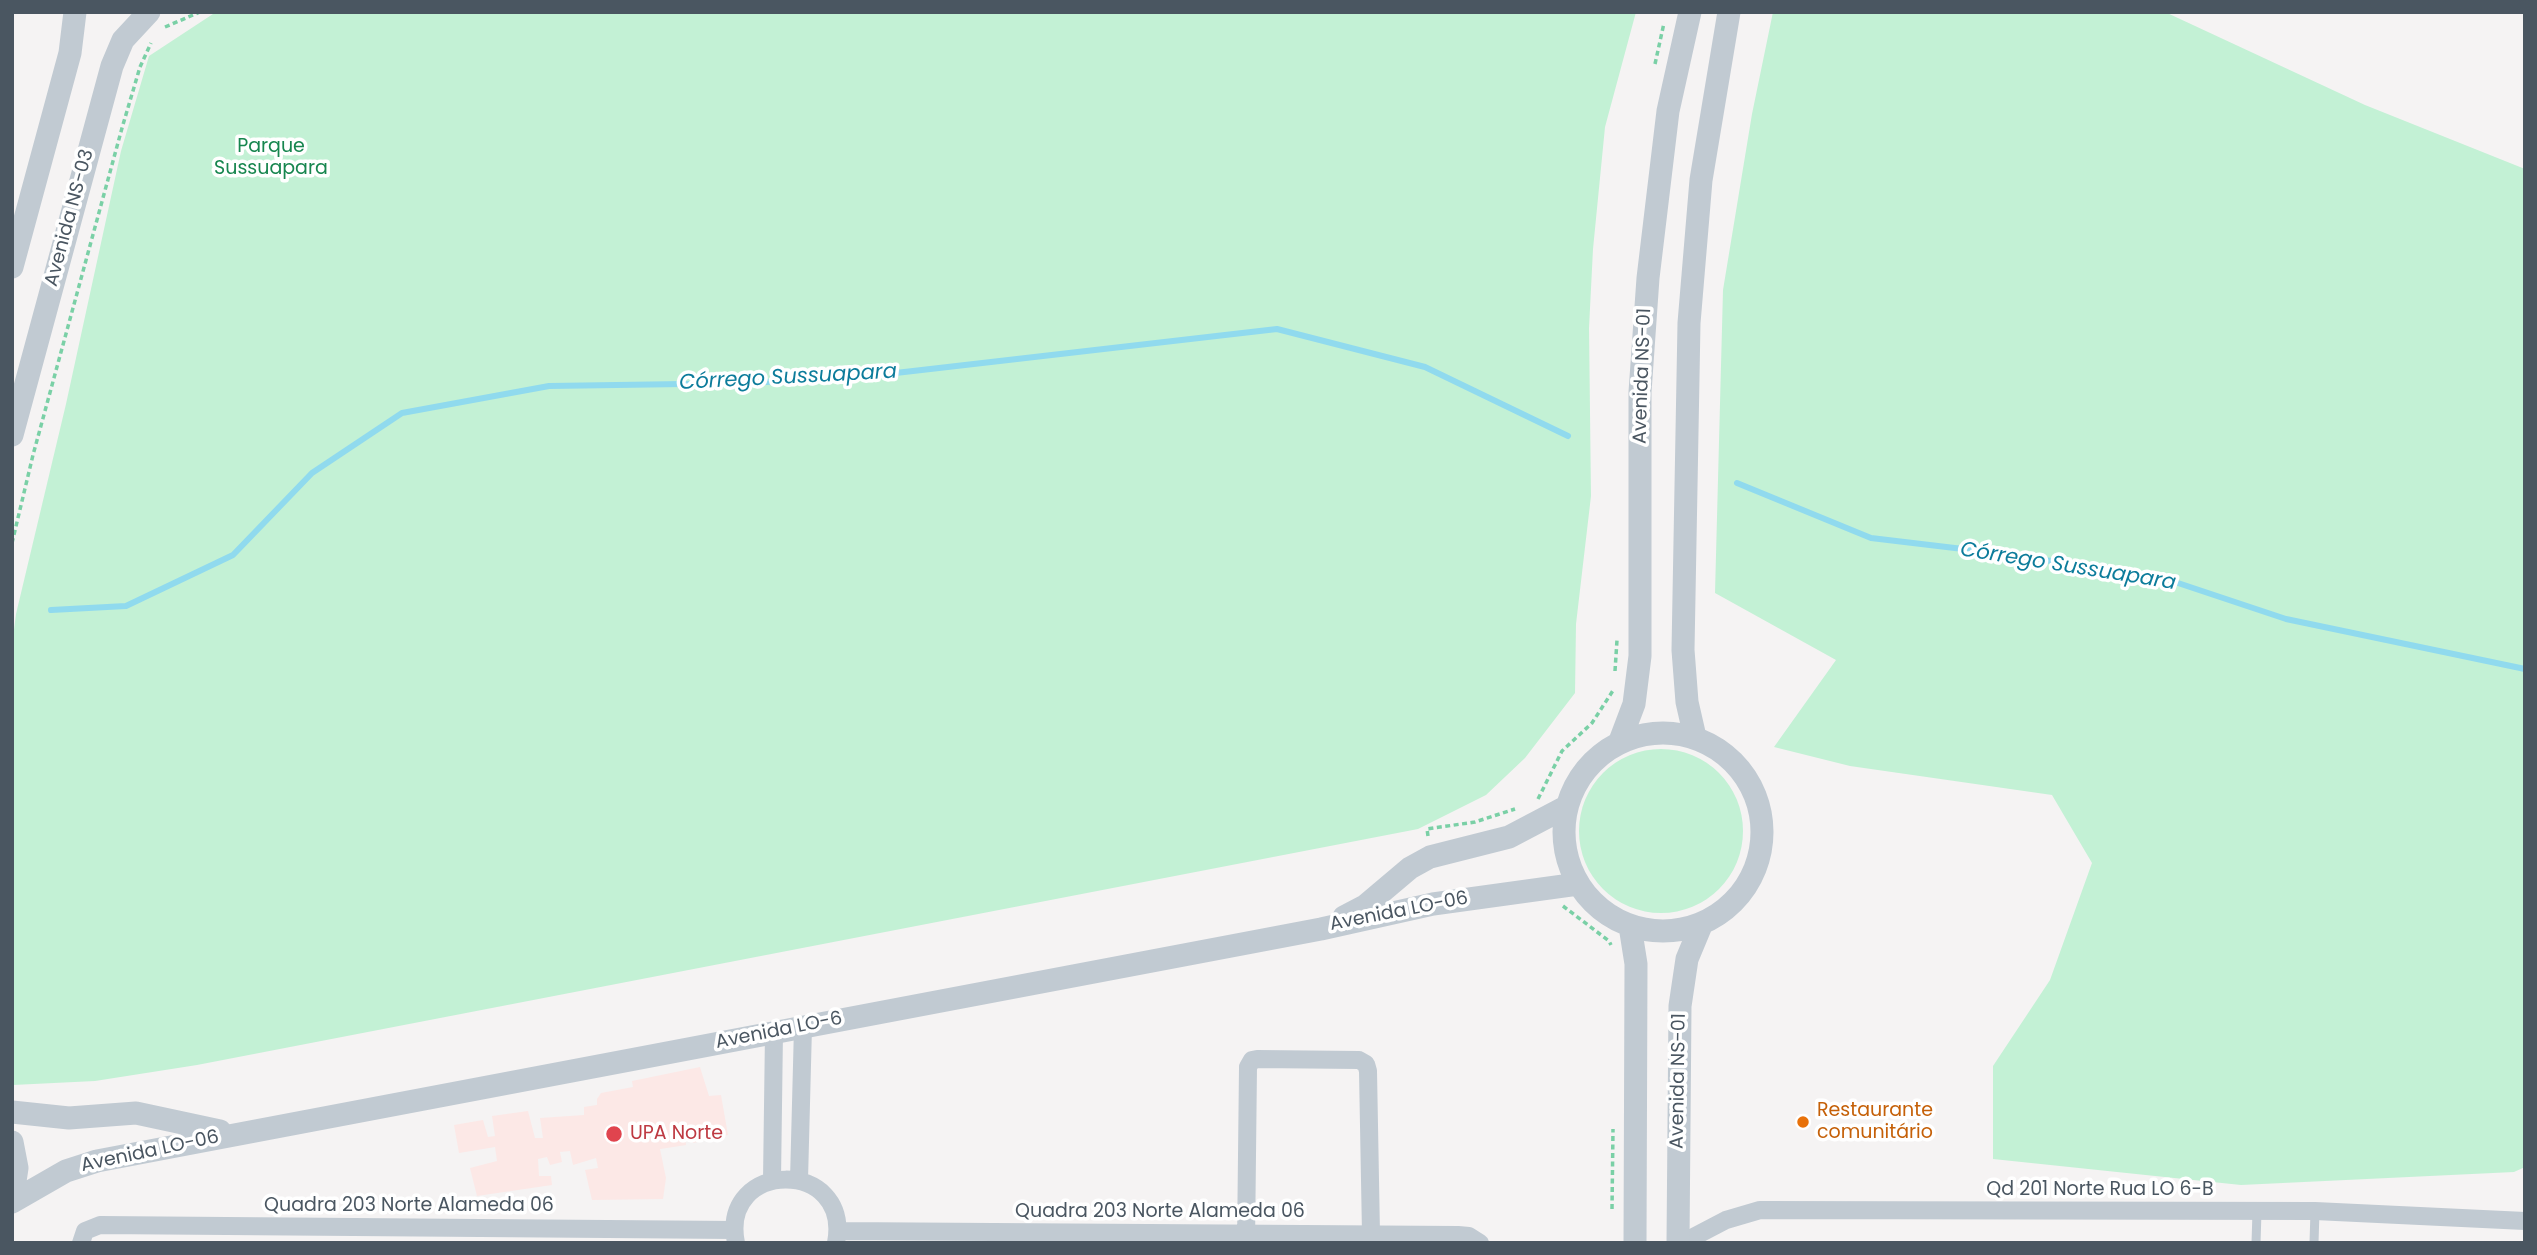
<!DOCTYPE html>
<html>
<head>
<meta charset="utf-8">
<style>
	body { margin:0 }
	#map { position:relative; width:2537px; height:1255px; overflow:hidden; background:#f5f3f3; font-family:Poppins,sans-serif }
	canvas { display:block }
	.frame { position:absolute; inset:0; border:14px solid #4a5661; pointer-events:none }
</style>
</head>
<body>
<div id="map">
<canvas width="2537" height="1255"></canvas>
<div class="frame"></div>
</div>
<script>
const ctx = document.querySelector('canvas').getContext('2d');
ctx.lineJoin = 'round';
function paint(path, color) { ctx.fillStyle = color; ctx.fill(path, 'evenodd'); }
function strokePath(path, color, width, dash) { ctx.strokeStyle = color; ctx.lineWidth = width; ctx.lineCap = dash ? 'butt' : 'round'; ctx.setLineDash(dash || []); ctx.stroke(path); }
function write(font, color, halo, rows, align = 'center') {
  ctx.font = font + ' Poppins,sans-serif'; ctx.lineWidth = 7; ctx.setLineDash([]); ctx.textBaseline = 'middle'; ctx.strokeStyle = halo; ctx.fillStyle = color; for (const [text, x, y, turn = 0] of rows) {
    ctx.save(); ctx.translate(x, y); ctx.rotate((+turn || 0) * Math.PI / 180); ctx.textAlign = isNaN(turn) ? turn : align; if (halo) ctx.strokeText(text, 0, 0); ctx.fillText(text, 0, 0); ctx.restore();
  }
}
paint(new Path2D(`
	M700,1067L709,1096L721,1095L728,1135L693,1143L691,1131L685,1132L686,1145L660,1149L666,1178L663,1199L592,1200L585,1170L598,1168L596,1158L573,1165L570,1151L560,1152L562,1162L550,1165L547,1157L538,1159L539,1176H551L552,1185L477,1196L470,1168L497,1161L495,1147L459,1153L454,1125L483,1120L488,1137L495,1136L492,1116L528,1111L535,1138H543L540,1118L584,1115V1107L597,1105V1099L601,1093L633,1087L632,1081Z`), '#fce8e6');
paint(new Path2D(`
	M216,12H1636L1605,127L1593,249L1589,328L1591,496L1576,624L1575,693L1525,758L1486,795L1418,829L197,1065L95,1081L13,1085L12,645L16,614L66,404L121,151L149,56Z
	M1773,12H2165L2365,105L2525,169V1167L2514,1172L2241,1185L1993,1159V1066L2050,980L2092,863L2052,795L1850,766L1774,747L1836,660L1715,593L1723,290L1752,114Z
	M1579 831a82 82 0 1 1 164 0a82 82 0 1 1-164 0Z`), '#c3f1d5');
strokePath(new Path2D(`
	M1737,483L1871,538L2005,554L2163,578L2286,619L2525,669
	M51,610L126,606L233,555L312,473L402,413L549,386L751,383L887,374L1277,329L1425,367L1568,436`), '#90daee', 6);
strokePath(new Path2D(`
	M165,27L200,12
	M1655,64L1664,23
	M12,543L33,455L122,128L140,67L151,43
	M1615,671L1617,640
	M1538,799L1562,751L1592,723L1614,689
	M1428,836L1427,829L1475,822L1515,809
	M1563,906L1609,941L1611,945
	M1612,1209L1613,1129`), '#7ad0a6', 3.5, [5, 3.5]);
strokePath(new Path2D(`
	M2256,1243L2257,1212
	M2314,1243L2315,1211`), '#c1cad2', 9);
strokePath(new Path2D(`
	M772,1180L774,1032
	M799,1180L803,1027
	M838,1231L1458,1235L1469,1236L1480,1243
	M81,1243L85,1231L100,1225L734,1230
	M736,1243C719,1159 852,1158 836,1243
	M1246,1243L1248,1067L1252,1060L1257,1059L1359,1060L1366,1064L1368,1071L1371,1234
	M1682,1243L1726,1220L1760,1210L2315,1211L2525,1221`), '#c1cad2', 18);
strokePath(new Path2D(`
	M12,267L70,53L75,12
	M12,435L112,66L123,40L149,12
	M1564 832a99 99 0 1 1 198 0a99 99 0 1 1-198 0Z
	M1695,737L1687,702L1683,650L1689,323L1701,180L1729,12
	M1620,741L1634,704L1640,656V392L1648,278L1668,111L1690,12
	M1344,917L1365,906L1410,868L1430,857L1509,837L1566,807
	M1630,926L1636,964L1635,1243
	M12,1112L69,1118L136,1113L220,1131
	M12,1142L17,1168L12,1201
	M12,1202L66,1171L97,1161L1321,929L1433,904L1578,884
	M1678,1243L1680,1006L1687,959L1702,923`), '#c1cad2', 23);
for (const [x, y, r, color] of [
	[1803,1122,7,"#e8710a"],
	[614,1134,9,"#e0444e"]
]) { const dot = new Path2D(); dot.arc(x, y, r, 0, 2 * Math.PI); ctx.fillStyle = color; ctx.fill(dot); strokePath(dot, '#fff', 2.5); }
write('19px', '#17864f', '#fff', [
	["Parque",271,147],
	["Sussuapara",271,169]
]);
write('19px', '#4a5661', '#fff', [
	["Avenida NS-03",70,218,-75],
	["Avenida NS-01",1643,376,-88],
	["Avenida LO-06",1399,912,-11],
	["Avenida LO-6",779,1031,-11],
	["Avenida NS-01",1679,1081,-89],
	["Avenida LO-06",150,1152,-12],
	["Qd 201 Norte Rua LO 6-B",2100,1190],
	["Quadra 203 Norte Alameda 06",409,1206],
	["Quadra 203 Norte Alameda 06",1160,1212]
]);
write('19px', '#c56008', '#fff', [
	["Restaurante",1817,1111],
	["comunitário",1817,1133]
], 'left');
write('19px', '#be3a42', '#fff', [
	["UPA Norte",630,1134]
], 'left');
write('italic 21px', '#0c7c9b', '#fff', [
	["Córrego Sussuapara",788,378,-3],
	["Córrego Sussuapara",2068,567,9]
]);
</script>
</body>
</html>
